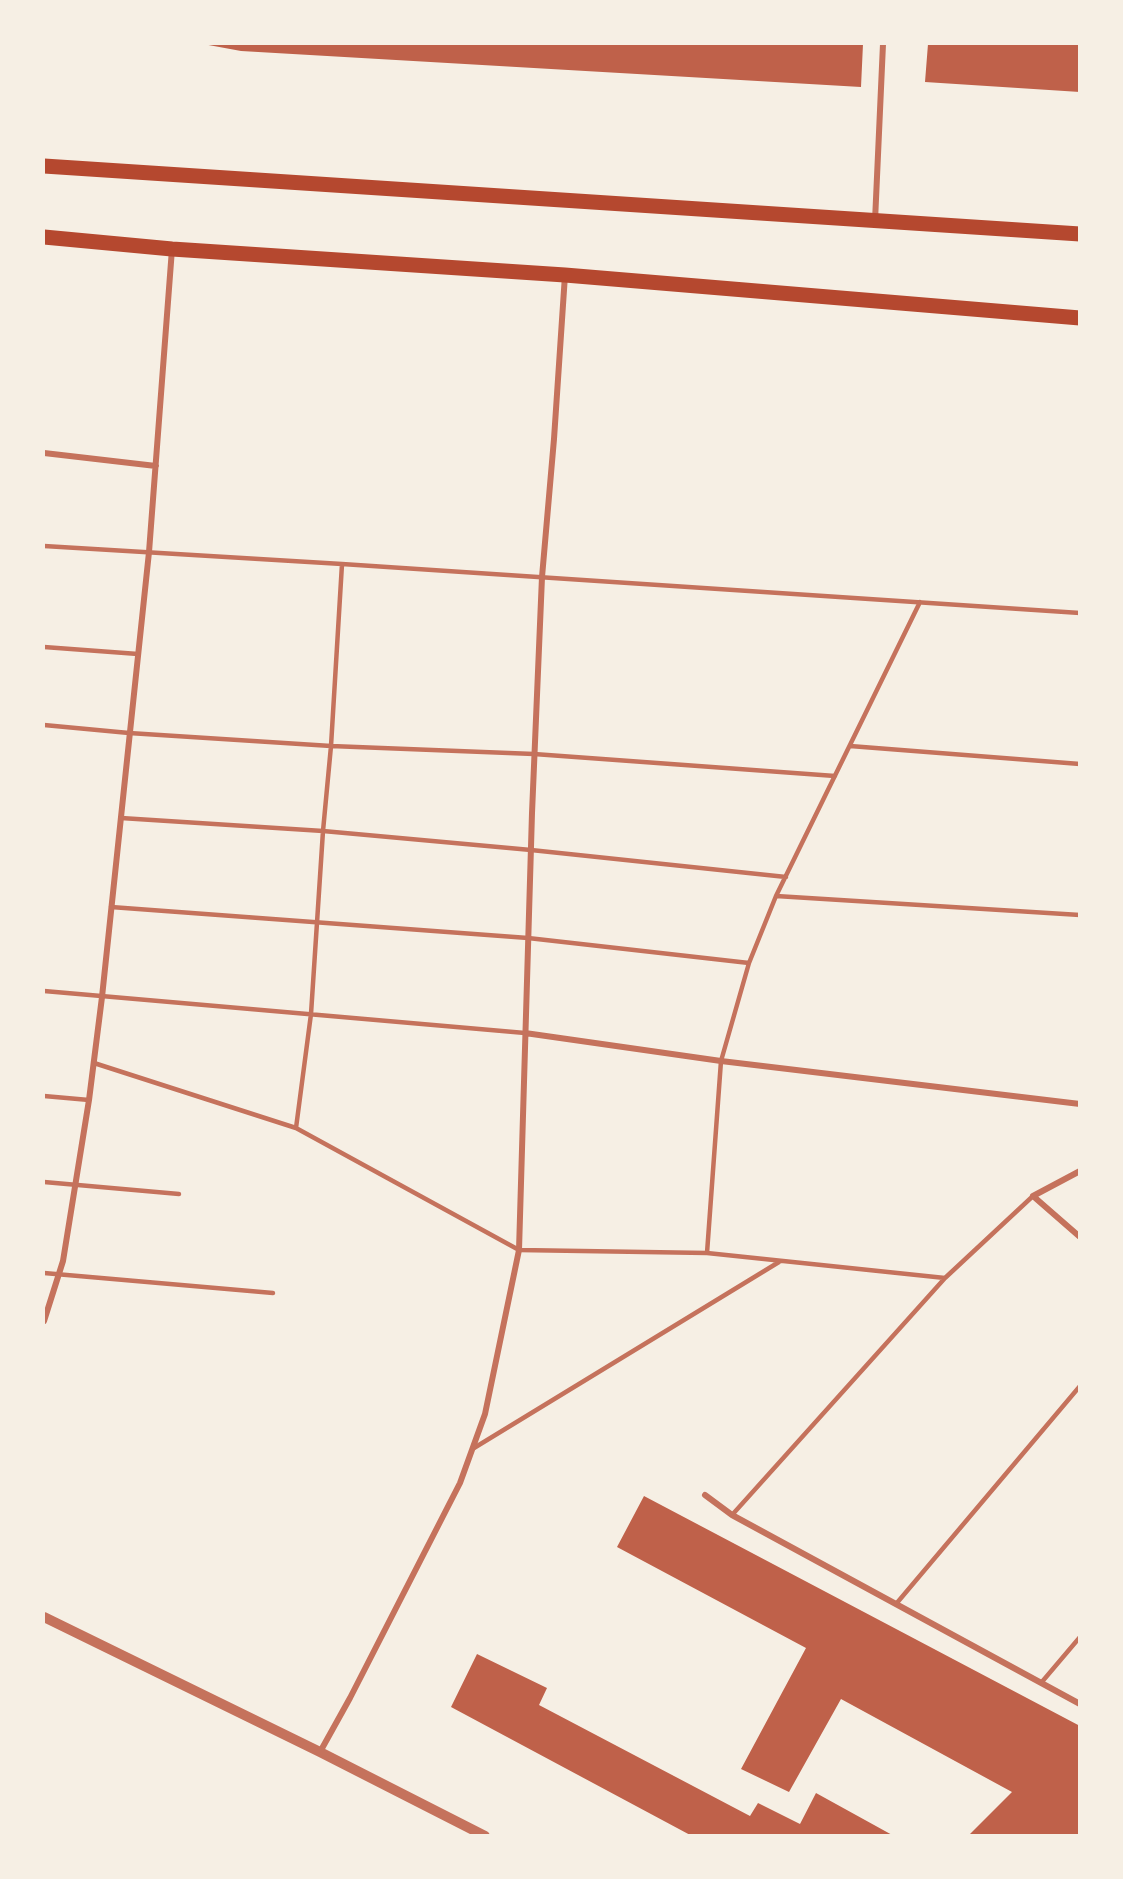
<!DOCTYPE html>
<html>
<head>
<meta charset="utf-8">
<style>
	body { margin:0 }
	#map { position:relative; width:1123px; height:1879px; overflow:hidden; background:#f6efe4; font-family:"DejaVu Sans",sans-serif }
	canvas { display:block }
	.frame { position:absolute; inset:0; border:45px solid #f6efe4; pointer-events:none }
</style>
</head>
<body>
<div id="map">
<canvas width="1123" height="1879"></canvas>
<div class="frame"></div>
</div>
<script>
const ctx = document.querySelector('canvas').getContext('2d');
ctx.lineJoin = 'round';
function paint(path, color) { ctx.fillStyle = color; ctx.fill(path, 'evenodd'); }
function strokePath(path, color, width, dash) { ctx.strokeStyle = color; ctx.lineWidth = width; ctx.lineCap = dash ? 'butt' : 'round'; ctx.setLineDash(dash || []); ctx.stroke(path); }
paint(new Path2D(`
	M203,44H863L861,87L241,51Z
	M928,44H1080V92L925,82Z
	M644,1496L1080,1726V1836H968L1012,1792L841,1699L789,1792L741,1769L806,1648L617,1547Z
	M477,1654L547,1688L539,1705L750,1816L758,1803L800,1824L816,1793L894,1836H692L451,1707Z`), '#bf614a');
strokePath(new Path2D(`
	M44,546L342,564L1080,613
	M44,647L138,654
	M44,725L129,733L331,746L534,754L835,776
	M850,746L1080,764
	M121,818L323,831L531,850L786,877
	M776,896L1080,915
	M111,907L528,938L749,963
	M44,991L525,1033
	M94,1063L296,1128L519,1250L707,1253L945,1278
	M44,1096L89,1100
	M296,1128L311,1014L323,831L331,746L342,564
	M44,1182L179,1194
	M707,1253L721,1061L749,963L776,896L920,602
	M44,1273L273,1293
	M474,1448L779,1262
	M732,1515L945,1278L1033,1196
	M896,1604L1080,1386
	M1041,1683L1080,1637`), '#c5725c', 4.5);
strokePath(new Path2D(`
	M875,221L883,44
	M44,453L156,466
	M525,1033L721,1061L1080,1104
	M1080,1171L1033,1196L1080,1237
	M44,1321L63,1261L89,1100L102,997L149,552L172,249
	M705,1495L732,1515L1080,1704
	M320,1752L350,1698L460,1483L485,1414L519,1250L532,813L542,577L554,439L565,275`), '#c5725c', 6);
strokePath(new Path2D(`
	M44,1617L320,1752L485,1836`), '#c5725c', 10);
strokePath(new Path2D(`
	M44,166L1080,234
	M44,237L172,249L565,275L1080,318`), '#b5482f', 15);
</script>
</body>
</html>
